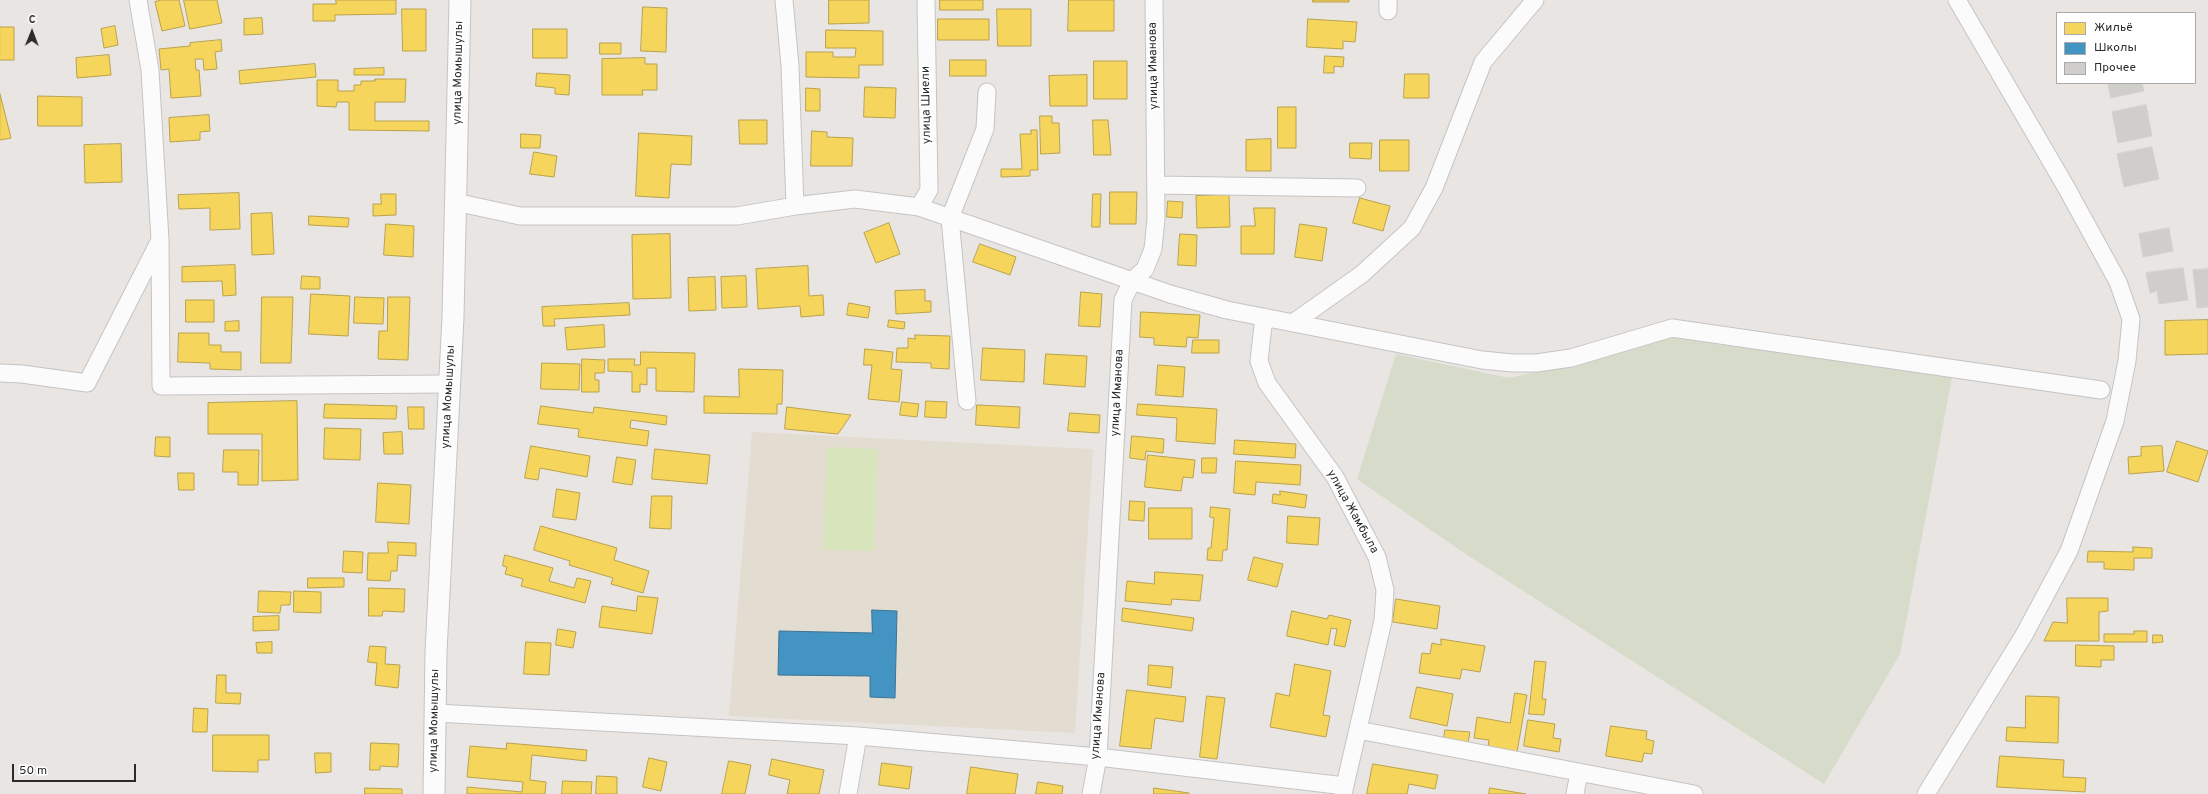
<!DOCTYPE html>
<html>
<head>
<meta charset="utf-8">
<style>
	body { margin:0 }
	#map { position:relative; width:2208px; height:794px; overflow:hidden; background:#e9e5e2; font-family:Overpass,sans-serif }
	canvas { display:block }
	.legend { position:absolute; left:2056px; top:12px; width:140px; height:72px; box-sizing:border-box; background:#fff; border:1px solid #aaa; margin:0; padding:5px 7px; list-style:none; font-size:12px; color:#2b2b2b }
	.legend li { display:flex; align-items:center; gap:8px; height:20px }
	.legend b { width:20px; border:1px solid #aaa }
	.north { position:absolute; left:12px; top:12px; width:40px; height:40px; -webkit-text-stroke:3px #fff; paint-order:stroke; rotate:1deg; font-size:11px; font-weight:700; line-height:16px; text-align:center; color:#2b2b2b }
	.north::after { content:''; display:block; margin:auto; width:14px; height:18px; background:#2b2b2b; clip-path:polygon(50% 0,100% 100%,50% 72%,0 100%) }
	.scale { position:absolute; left:12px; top:764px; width:124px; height:18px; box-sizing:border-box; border:2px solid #2b2b2b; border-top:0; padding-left:5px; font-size:12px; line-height:14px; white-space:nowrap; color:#2b2b2b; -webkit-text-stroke:3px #fff; paint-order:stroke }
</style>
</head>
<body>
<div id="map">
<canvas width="2208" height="794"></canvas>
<ul class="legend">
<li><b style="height:11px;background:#f6d55c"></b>Жильё</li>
<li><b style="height:11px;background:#4393c3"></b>Школы</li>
<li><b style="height:11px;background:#d0cecb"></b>Прочее</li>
</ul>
<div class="north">С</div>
<div class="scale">50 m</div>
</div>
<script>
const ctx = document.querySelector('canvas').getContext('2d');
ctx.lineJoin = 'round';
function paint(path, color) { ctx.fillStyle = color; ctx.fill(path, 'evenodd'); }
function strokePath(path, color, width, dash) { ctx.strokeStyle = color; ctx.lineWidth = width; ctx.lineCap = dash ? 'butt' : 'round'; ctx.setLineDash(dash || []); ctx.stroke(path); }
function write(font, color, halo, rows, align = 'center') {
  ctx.font = font + ' Overpass,sans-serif'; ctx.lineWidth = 4; ctx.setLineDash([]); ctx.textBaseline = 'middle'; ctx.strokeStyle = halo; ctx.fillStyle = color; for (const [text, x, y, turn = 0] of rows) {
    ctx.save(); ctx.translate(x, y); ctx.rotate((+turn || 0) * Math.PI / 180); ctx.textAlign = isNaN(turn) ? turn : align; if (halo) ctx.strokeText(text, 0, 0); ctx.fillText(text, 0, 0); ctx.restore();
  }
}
paint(new Path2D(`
	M752,432L1093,449L1075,733L729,716Z`), '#e3dcd1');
paint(new Path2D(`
	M1667,337L1952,377L1900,654L1824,784L1461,551L1357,479L1396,354L1509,378L1543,370Z`), '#d7dcca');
paint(new Path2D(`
	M827,447L878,449L874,551L823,550Z`), '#d8e4bc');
const homes = new Path2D(`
	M162,0H179L185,26L162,31L155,2Z
	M184,0H217L222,23L190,29Z
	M336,0H396V14L335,15V21H313V4H336Z
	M829,0H869V23L829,24Z
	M940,0H983V10H940Z
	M1069,0H1114V31H1068Z
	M1313,0H1349V2H1313Z
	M643,7L667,8L666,52L641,51Z
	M402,9H426V51H403Z
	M997,9H1031V46H998Z
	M262,18L263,34L244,35V19Z
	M938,19H989V40H938Z
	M1308,19L1357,22L1355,42L1343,41V49L1307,47Z
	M115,26L118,45L104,48L101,29Z
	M0,27H14V60H0Z
	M533,29H567V58H533Z
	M826,30L883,31V65H859V78L806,77V52H833V57H855L856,48H826Z
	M221,40L222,51L215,52L217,69L204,70L203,59H195L196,70H199L201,96L171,98L169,69L161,70L159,49L190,46V43Z
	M600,43H621V54H600Z
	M109,55L111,75L77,78L76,58Z
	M1325,56L1344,57L1343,67L1334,66V73H1324Z
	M645,58V64H657V90H642L643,95H602V59Z
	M950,60H986V76H950Z
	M1094,61H1127V99H1094Z
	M315,64L316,77L240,84L239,71Z
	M384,68V75H354V69Z
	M537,73L570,75L569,95L555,94V88L536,86Z
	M1405,74H1429V98H1404Z
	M1087,75V106H1050L1049,76Z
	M375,79H406L405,102H375V121H429V131L349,130V102H337L336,107L317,106V80H338V91H354V85H361V81H375Z
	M865,87L896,88L895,118L864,117Z
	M806,88L820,89V111H806Z
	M0,94L11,138L0,140Z
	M38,96L82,97V126H38Z
	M1278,107H1296V148H1278Z
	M209,115L210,131L200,132V140L170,142L169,118Z
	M1040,116H1052V123H1059L1060,153L1041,154Z
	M739,120H767V144H740Z
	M1093,120H1108L1111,155H1094Z
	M1031,130H1037L1038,170H1030V176L1001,177V169H1022L1020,134H1031Z
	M812,131L827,132V137L853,138L852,166H811Z
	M639,133L692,136L691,165L671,164L669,198L636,196Z
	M521,134L541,135L540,148H521Z
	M1271,139V171H1246V140Z
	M1380,140H1409V171H1380Z
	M1350,143H1372L1371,159L1350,158Z
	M121,144L122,182L85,183L84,145Z
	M534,152L557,156L554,177L530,174Z
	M1110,192H1137L1136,224H1110Z
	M239,193L240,229L210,230V208L179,209L178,195Z
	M381,194H396V215L373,216V204H381Z
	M1093,194H1101L1100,227H1092Z
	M1229,195L1230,227L1197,228L1196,196Z
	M1360,198L1390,206L1383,231L1353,223Z
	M1168,201L1183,202L1182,218L1167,217Z
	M1254,208H1275L1274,254H1241V226H1255Z
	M272,213L274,254L252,255L251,214Z
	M309,216L349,218L348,227L309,225Z
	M889,223L900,254L876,263L864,233Z
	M386,224L414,226L413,257L384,255Z
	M1300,224L1327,228L1322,261L1295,257Z
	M670,234L671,298L633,299L632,235Z
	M1180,234L1197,235L1196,266L1178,265Z
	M980,244L1016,257L1010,275L973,262Z
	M235,265L236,295L223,296L222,281L182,282V267Z
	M808,266L809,296L823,295L824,315L801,317L800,306L758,309L756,269Z
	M302,276L320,277V289H301Z
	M746,276L747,307L722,308L721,277Z
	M715,277L716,310L689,311L688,278Z
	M925,290V301H931V312L896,314L895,291Z
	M1081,292L1102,294L1100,327L1079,326Z
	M311,294L350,296L348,336L309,334Z
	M262,297H293L291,363H261Z
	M355,297L384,298L383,324L354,323Z
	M388,297H410L408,360L378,359L379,331H387Z
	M186,300H214V322H186Z
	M629,303L630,315L554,319L555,326H543L542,307Z
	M849,303L870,307L868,318L847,315Z
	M1141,312L1200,315L1198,338L1187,337L1186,347L1154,345V338L1140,337Z
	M889,320L905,322L904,329L888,327Z
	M2208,320V354L2165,355V321Z
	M239,321V331H225V322Z
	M604,325L605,347L567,350L565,328Z
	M179,333H209V345H221V352H241V370L210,369V363L178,362Z
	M915,335L950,336L949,369L931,368V363L896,362L897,348H908V338L915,339Z
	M1193,340H1219V353H1192Z
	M983,348L1025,350L1024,382L981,380Z
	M865,349L893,352L891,369L902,370L899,402L868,399L872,365H864Z
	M641,352L695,353L694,392L656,391V368H647V385L640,384V392H632V372L608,371V359H635L634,365H640Z
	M1046,354L1087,356L1085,387L1044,384Z
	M582,359L605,360L604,373H595V380H599V392H582Z
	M542,363L580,364L579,390L541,389Z
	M1158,365L1185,367L1183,397L1156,395Z
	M739,369L783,370L782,404H777V414L704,413V396L739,397Z
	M297,401L298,480L262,481V434H208V403Z
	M926,401L947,402L946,418L925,417Z
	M902,402L919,404L917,417L900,415Z
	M325,404L397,406L396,419L324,418Z
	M1138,404L1217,409L1215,444L1176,441L1177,418L1137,415Z
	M977,405L1020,407L1019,428L976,425Z
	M541,406L593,413L594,407L667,416L666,425L631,420L630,428L649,431L647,446L578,437L579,429L538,424Z
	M408,407H424V429H409Z
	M787,407L851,415L838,434L785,429Z
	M1070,413L1100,415L1099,433L1068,431Z
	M325,428L361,429L360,460L324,459Z
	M402,432L403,454H384L383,433Z
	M1132,436L1164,439L1163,453L1146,451L1145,460L1130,458Z
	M156,437H170V457L155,456Z
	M1235,440L1296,444L1295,458L1234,454Z
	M2177,441L2208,451L2198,482L2167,472Z
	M531,446L590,456L587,477L540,468L538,480L525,478Z
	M2162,446L2164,471L2129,474L2128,457L2141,456V447Z
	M655,449L710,455L707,484L652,479Z
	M224,450H259L258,485H238V472H223Z
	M1148,455L1195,460L1193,478L1183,477L1181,491L1145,487Z
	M617,457L636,460L632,485L613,482Z
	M1202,458H1217L1216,473H1202Z
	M1236,461L1301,465L1300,485L1256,482L1255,495L1234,493Z
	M178,473H194V490H179Z
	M378,483L411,485L409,524L376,522Z
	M557,489L580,493L576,520L553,517Z
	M1280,491L1307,495L1305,508L1272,503L1273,494L1280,495Z
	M652,496H672L671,529L650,528Z
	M1130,501L1145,502L1144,521L1129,520Z
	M1211,507L1230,509L1227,550H1223L1222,561L1207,560L1208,548H1211L1214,518L1210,517Z
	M1149,508H1192V539H1149Z
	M1288,516L1320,518L1318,545L1287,543Z
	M541,526L617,548L614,560L649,571L643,593L611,584L613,578L569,565L570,561L534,550Z
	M388,542L416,543V556L398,555L397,571H391L390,581L367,580L368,553H388Z
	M2133,547L2152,548V558H2134V570L2104,569V562H2087L2088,551L2133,552Z
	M344,551L363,552L362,573L343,572Z
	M505,555L553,568L549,581L574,588L577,578L591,581L585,603L521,586L523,579L505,574L507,567L503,566Z
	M1254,557L1283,564L1277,587L1248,580Z
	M1155,572L1203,575L1200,601L1172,599L1171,605L1125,601L1127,581L1154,584Z
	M308,578H344V587L308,588Z
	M369,588L405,589L404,612L383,611L382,616H369Z
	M259,591L291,592L290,605H281L280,613L258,612Z
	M294,591L321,592V613L294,612Z
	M638,596L658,598L652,634L599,627L602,606L636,611Z
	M2067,598H2108V611L2099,612V641H2044L2053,622L2067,623Z
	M1396,599L1440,606L1437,629L1393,622Z
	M1123,608L1194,618L1192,631L1122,621Z
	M1292,611L1327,619L1329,615L1351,620L1345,647L1334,645L1337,629L1331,628L1328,645L1287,636Z
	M279,616V630L253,631V617Z
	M558,629L576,632L573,648L556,645Z
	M2134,631H2147V642H2104V634H2134Z
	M2153,635H2162L2163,642L2153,643Z
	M1441,639L1485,646L1480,672L1462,669L1460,679L1419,673L1422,653L1430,654L1432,643L1441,645Z
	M272,642V653H257L256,643Z
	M526,642L551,643L549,675L524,674Z
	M2076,645L2114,646V660H2101V667L2076,666Z
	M370,646L386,647L385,664L400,665L398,688L375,685L377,663L368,662Z
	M1535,661L1546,662L1542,699H1546L1544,715L1529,714Z
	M1295,664L1331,671L1323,715L1330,716L1326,737L1270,727L1276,693L1289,696Z
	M1149,665L1173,667L1171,688L1148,685Z
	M217,675H226V693H241L240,704L216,703Z
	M1417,687L1453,694L1447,726L1410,718Z
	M1127,690L1186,697L1183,722L1155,718L1151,749L1120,746Z
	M1515,693L1527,695L1517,752L1488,747L1489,740L1474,738L1477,717L1510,723Z
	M1207,696L1225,698L1217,759L1200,757Z
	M2026,696L2059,697L2058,743L2006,741L2007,727L2025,728Z
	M194,708L208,709L207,732H193Z
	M1528,720L1555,724L1553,738L1561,739L1559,752L1524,746Z
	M1611,726L1647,731L1646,739L1654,741L1652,754L1644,753L1642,762L1606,756Z
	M1445,730L1470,732L1468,743L1444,740Z
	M213,735H269V760H258V772L213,771Z
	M371,743L399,744L398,767L380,766V770H370Z
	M507,743L587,750L586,761L532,755L530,780L546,782L545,794H467V787L522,792L523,782L467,777L470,746L506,749Z
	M315,753H331V772L316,773Z
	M2000,756L2064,760L2063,777L2086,778L2085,792L1997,787Z
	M649,758L667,762L661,791L643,787Z
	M772,759L824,770L819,794H787L790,780L769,775Z
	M729,761L751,765L745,794H722Z
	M882,763L912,767L909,789L879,785Z
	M1373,764L1438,775L1435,789L1409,784L1407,794H1367Z
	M971,767L1018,774L1015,794H967Z
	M597,776L617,777V794H596Z
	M563,781L592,782L591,794H562Z
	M1038,782L1063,786L1062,794H1036Z
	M365,788L402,789V794H365Z
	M1154,788L1189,793V794H1154Z
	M1490,788L1526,794H1489Z`);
paint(homes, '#f6d55c');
strokePath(homes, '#b9a24d', 1);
const schools = new Path2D(`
	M872,610L897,611L895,698L870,697V676L778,675L779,631L872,633Z`);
paint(schools, '#4393c3');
strokePath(schools, '#3c7495', 1);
const building = new Path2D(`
	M2108,83H2142L2144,91L2111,98Z
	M2146,105L2152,136L2118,143L2112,112Z
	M2152,147L2159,179L2124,187L2117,154Z
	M2169,228L2173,251L2143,257L2139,234Z
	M2183,268L2188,300L2159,304L2157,291L2150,293L2146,273Z
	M2208,269V307L2197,308L2193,270Z`);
paint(building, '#d0cecb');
strokePath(building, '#d4d1ce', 1);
const minor = new Path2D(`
	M138,0L150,70L160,240L161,386L449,384
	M784,0L790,66L795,206
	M1388,11V0
	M1156,185L1357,188
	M455,202L520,216H737L795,206L855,199L919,207L1170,294L1227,310L1482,360L1513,363H1536L1571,358L1672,328L2101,390
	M919,207L929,190L926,0
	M1264,317L1259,361L1267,383L1335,477L1377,557L1385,590L1383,621L1343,794
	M1293,323L1362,274L1412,228L1434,188L1483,62L1535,0
	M0,373L22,374L87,383L159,242
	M967,401L950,218L985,129L987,92
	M436,713L858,736L1098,757L1345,786
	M1358,730L1694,794
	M848,794L858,736
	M1091,794L1098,757L1123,300L1132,281L1145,269L1153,249L1156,219L1154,0
	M1575,794L1579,773
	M1926,794L2024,635L2069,551L2115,421L2127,361L2131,319L2118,282L2066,187L1957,0`);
const tertiary = new Path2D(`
	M434,794L436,652L453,317L460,0`);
strokePath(minor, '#c5c4c4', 19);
strokePath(tertiary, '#c5c4c4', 23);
strokePath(minor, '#fcfbfb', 17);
strokePath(tertiary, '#fcfbfb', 21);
write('12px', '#2b2b2b', '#fff', [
	["улица Иманова",1154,66,-91],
	["улица Момышулы",459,73,-89],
	["улица Шиели",927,105,-91],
	["улица Иманова",1118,393,-87],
	["улица Момышулы",449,397,-87],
	["улица Жамбыла",1352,512,61],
	["улица Иманова",1099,716,-86],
	["улица Момышулы",435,721,-89]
]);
</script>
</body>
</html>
